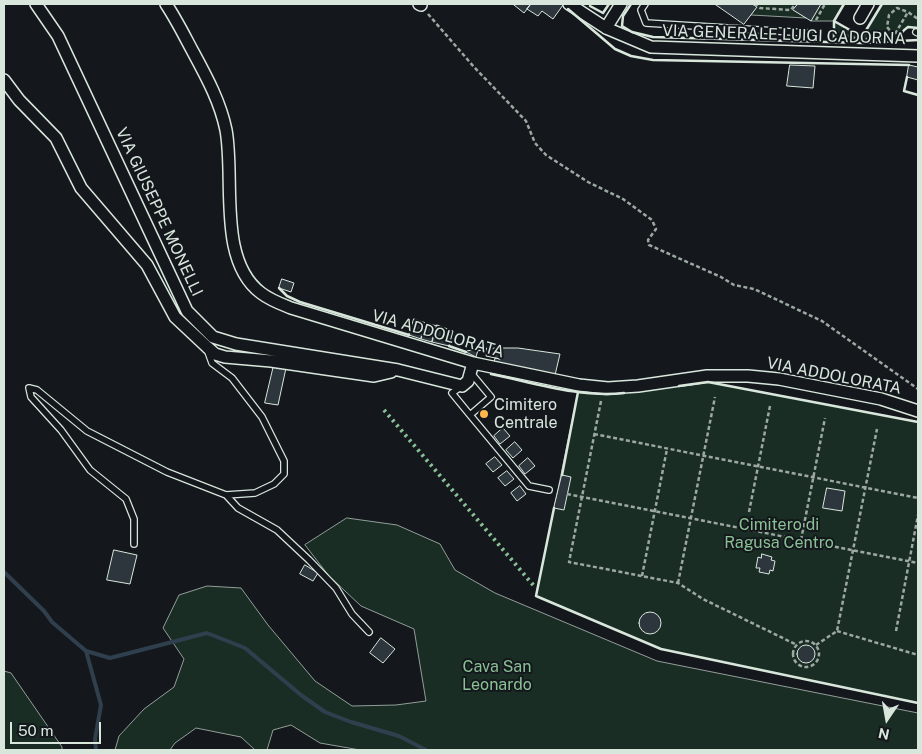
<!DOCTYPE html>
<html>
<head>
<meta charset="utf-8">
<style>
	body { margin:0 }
	#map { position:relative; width:922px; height:754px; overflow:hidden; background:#14181c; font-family:"Public Sans",sans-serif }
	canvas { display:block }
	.frame { position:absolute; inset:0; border:5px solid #d8e6dc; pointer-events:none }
	.north { position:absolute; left:862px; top:694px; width:50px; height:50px; -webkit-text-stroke:4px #14181c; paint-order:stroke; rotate:192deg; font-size:14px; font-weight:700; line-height:20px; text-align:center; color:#d8e6dc }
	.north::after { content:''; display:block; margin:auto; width:18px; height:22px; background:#d8e6dc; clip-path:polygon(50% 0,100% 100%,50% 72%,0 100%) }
	.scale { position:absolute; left:10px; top:722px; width:91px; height:22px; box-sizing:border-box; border:2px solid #d8e6dc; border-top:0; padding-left:6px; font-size:15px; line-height:18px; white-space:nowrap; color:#d8e6dc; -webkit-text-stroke:4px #14181c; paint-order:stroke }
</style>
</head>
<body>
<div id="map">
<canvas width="922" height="754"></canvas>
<div class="frame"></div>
<div class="north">N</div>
<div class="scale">50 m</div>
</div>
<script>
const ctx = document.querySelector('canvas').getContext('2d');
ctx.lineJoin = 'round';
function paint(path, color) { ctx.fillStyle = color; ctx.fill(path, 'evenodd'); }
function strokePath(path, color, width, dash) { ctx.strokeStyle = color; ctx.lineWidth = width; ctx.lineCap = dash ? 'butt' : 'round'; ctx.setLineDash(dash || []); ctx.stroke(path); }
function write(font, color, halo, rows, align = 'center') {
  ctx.font = font + ' "Public Sans",sans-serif'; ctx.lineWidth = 4; ctx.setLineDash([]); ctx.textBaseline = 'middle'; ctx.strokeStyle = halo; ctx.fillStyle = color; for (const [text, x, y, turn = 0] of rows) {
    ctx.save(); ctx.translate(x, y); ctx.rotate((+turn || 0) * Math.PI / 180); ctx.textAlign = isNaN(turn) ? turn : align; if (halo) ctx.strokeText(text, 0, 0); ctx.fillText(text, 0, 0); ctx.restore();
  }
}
const green = new Path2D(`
	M752,4H798L794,10L806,18L751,15L756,7Z
	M821,4H844L834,21L862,36L882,4H918V28L908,27C902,31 900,34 901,41L862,43L834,42V21H811Z
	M708,382L918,422V703L661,649L536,596L578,392L607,395Z
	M347,518L397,525L440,544L455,570L495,593L657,661L918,713V750H360L320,743L291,725L273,730L267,750H255L241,737L196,728L175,743L170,750H115L119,736L144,709L174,687L184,659L163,628L179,595L207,586L241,588L268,625L315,681L352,706L396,705L426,701L414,629L361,606L329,576L305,545Z
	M4,671L11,673L62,747V750H4Z`);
paint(green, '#1a2d24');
strokePath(green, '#939e99', 1);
strokePath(new Path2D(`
	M4,572L44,611L52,622L86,651L110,658L207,633L245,648L301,695L325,712L351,722L399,736L426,750
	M86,651L101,705L95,739L96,750`), '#2f3f4d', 4);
const building = new Path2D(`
	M515,4H531L524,13L514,5Z
	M531,4H562L563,5L553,19L542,11L538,16L527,9Z
	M715,4H752L757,7L744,24Z
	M798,4H821L811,21L793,10Z
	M790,65L815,66L813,88L787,86Z
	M909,65L918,67V80L907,77Z
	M282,279L294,283L291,292L279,288Z
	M414,319L426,323L421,339L409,335Z
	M426,323L437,326L432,342L421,339Z
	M437,325L453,331L449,346L432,342Z
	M502,348H518L560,354L555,375L494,363L495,358L500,359Z
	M502,348L500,359L486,356L487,349Z
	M478,350L476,357L466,352L467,351Z
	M274,365L286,368L278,405L265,403Z
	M503,428L510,436L500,444L494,436Z
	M515,442L522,450L513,458L506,450Z
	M495,457L502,465L493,472L486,464Z
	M528,458L535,466L525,474L519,466Z
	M507,471L514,479L505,486L498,478Z
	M562,475L571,477L564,510L554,508Z
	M520,486L526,494L517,501L511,493Z
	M827,488L845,491L842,511L823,508Z
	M114,550L137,555L130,584L107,580Z
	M762,554L772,557L771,560L775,561L773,571L770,570L769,574L759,572L760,568H756L758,557L761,558Z
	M305,565L318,573L313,581L300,574Z
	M639 623a11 11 0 1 1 22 0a11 11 0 1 1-22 0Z
	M381,638L395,649L383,663L370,653Z
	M797 654a9 9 0 1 1 18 0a9 9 0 1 1-18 0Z`);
paint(building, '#2c363c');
strokePath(building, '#d8e6dc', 1);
const service = new Path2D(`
	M645,4L641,10L646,23L809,33
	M916,32L918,33
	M462,386L452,393L470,415L491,397L471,373
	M470,415L529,486L549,490
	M226,495L238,508L277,530L309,560L336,588L352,614L369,632
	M134,544V519L126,499L90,470L61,430L31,397L29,388L37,390L87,431L167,472L226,495L255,493L274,484L284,474V461L262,417L232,378L212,363L207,349`);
const minor = new Path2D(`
	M36,4L58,36L187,311L213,337L236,344L398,370L462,386L468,381L473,363
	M166,4C176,19 184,35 192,50C206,76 220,101 226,130C235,179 217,260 261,293C270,300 281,304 291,308L473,363L579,385L608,388L638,386L707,376H748L779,379L881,399L918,411
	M419,4L421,5
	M569,4L606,28L651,47L918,56
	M860,18L868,4
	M606,28L621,4
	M4,80L19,100L56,138L81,188L147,265L175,317L207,347L215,354L225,357L271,361L374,376L391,372`);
strokePath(service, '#d8e6dc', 8);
strokePath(minor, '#d8e6dc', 14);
strokePath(new Path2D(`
	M754,4L760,8L791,10L795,4
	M428,14L474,67L526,121L535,143L546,155L588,182L623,199L652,220L656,229L648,240L649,245L721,277L734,285L754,289L822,321L918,389
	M816,20L825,4
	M834,32L859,39H892L908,12L918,19
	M894,35L887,27L889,15L897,8L908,12
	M601,401L569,562L678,583L703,599L797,645
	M594,434L918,498
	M567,494L918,563
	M749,512L770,406
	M801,540L825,418
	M642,576L667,449
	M678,583L715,397
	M837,631L918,655
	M896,631L918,515
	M793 654a13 13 0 1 1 26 0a13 13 0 1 1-26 0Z
	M816,645L837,631L877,429`), '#9da8a2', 2.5, [4, 2.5]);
strokePath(service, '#14181c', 5.5);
strokePath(minor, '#14181c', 11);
strokePath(new Path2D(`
	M384,410L534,586`), '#8ac095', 4, [2.5, 4]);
strokePath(new Path2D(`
	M631,4L623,16L622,26L632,32L653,37L862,43L918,40
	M590,6L603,13L609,4
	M568,9L615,49L631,56L653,60L909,65
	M834,21L862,37L882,4
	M901,41C900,34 902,31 908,27L918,28
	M834,42V21L844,4
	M907,77L904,91L918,95
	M279,288L287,296L300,302L409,335
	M449,346L466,352
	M478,350L487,349
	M491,374C535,383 580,398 624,393
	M679,386L708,382L918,422
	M562,475L578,392
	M554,508L536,596L661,649L918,703`), '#d8e6dc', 2.5);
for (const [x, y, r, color] of [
	[484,414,5,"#ffb74d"]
]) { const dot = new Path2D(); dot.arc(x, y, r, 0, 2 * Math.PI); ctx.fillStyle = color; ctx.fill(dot); strokePath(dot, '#14181c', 2); }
write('16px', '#d8e6dc', '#14181c', [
	["VIA GENERALE LUIGI CADORNA",784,35,2],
	["VIA GIUSEPPE MONELLI",159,212,65],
	["VIA ADDOLORATA",438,334,16],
	["VIA ADDOLORATA",834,376,11]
]);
write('16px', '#d8e6dc', '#14181c', [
	["Cimitero",494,405],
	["Centrale",494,423]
], 'left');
write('16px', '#8ac095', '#14181c', [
	["Cimitero di",779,525],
	["Ragusa Centro",779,543],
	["Cava San",497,667],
	["Leonardo",497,685]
]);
</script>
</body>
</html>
